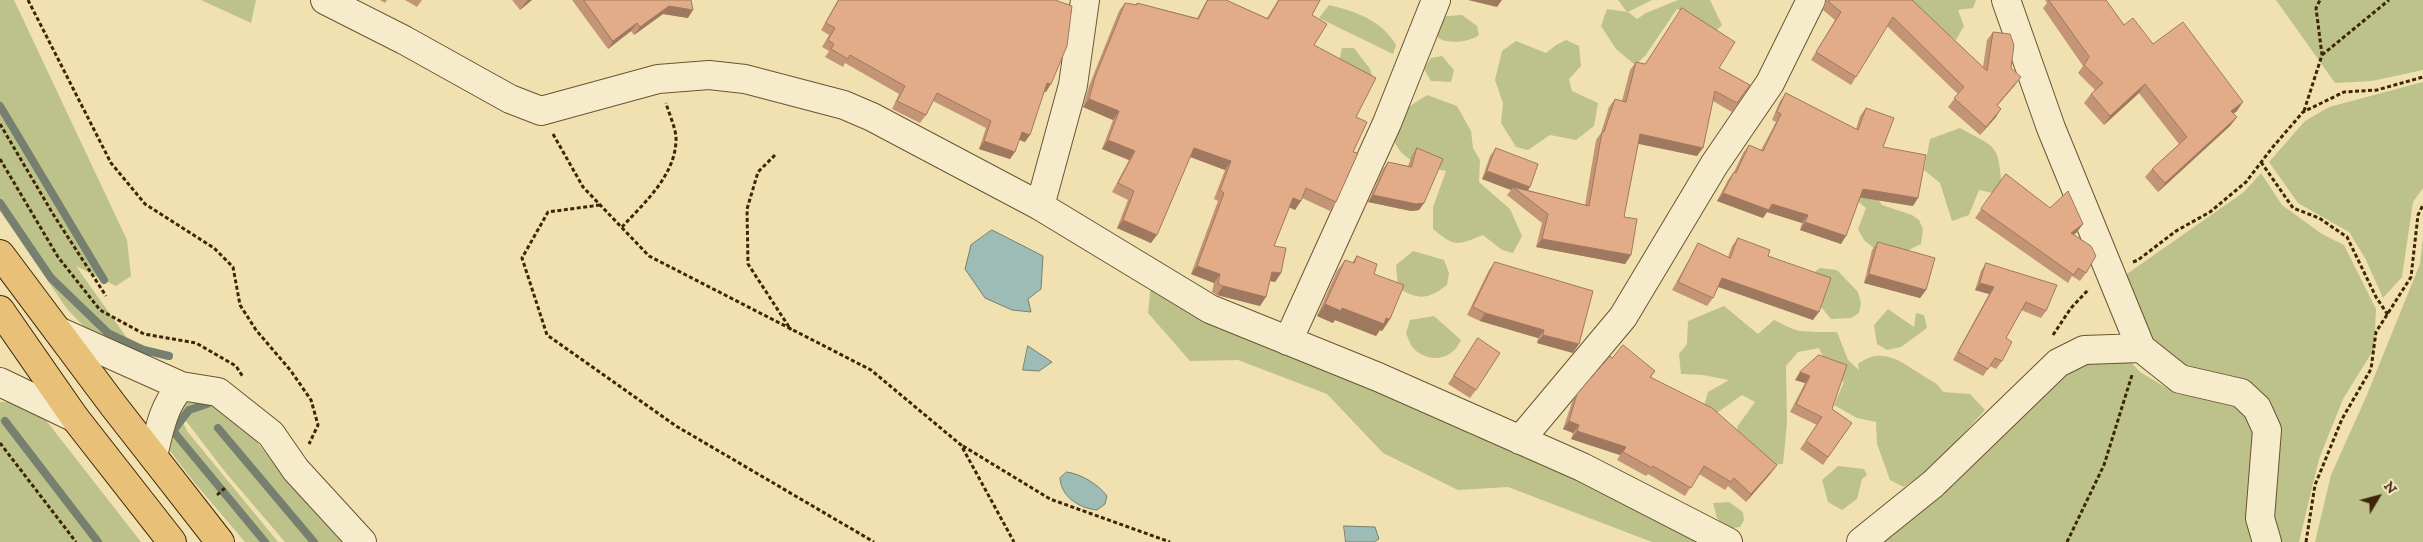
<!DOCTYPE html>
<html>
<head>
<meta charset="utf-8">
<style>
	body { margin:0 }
	#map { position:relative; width:2423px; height:542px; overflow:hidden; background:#f1e1b1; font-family:"IM FELL DW Pica",serif }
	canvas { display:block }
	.north { position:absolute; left:2353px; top:472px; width:50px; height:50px; -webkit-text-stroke:4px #f6eccc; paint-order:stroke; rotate:53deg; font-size:14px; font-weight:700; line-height:20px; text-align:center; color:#3e2507 }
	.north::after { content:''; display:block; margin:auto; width:18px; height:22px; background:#3e2507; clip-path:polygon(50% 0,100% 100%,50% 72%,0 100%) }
</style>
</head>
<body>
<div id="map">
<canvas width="2423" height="542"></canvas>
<div class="north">N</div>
</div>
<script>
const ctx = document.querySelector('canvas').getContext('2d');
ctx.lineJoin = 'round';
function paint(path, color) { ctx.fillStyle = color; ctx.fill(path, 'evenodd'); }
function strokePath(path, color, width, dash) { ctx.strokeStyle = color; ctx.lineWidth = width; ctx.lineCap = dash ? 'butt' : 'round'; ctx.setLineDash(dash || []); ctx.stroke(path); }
paint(new Path2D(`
	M0,0H14L127,240L131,276L116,286L76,266L139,355L98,341L67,309L0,211Z
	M201,0H256L251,23Z
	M1618,0H1652L1628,12L1637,19L1646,13L1678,0H1710L1722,25L1716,31L1677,9L1645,56L1635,65L1616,49L1601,26L1607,9L1627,12Z
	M1897,0H1976L1973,8L1958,10L1964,26L1956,40Z
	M2276,0H2423V70L2372,81L2335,83Z
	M1329,5C1355,11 1383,21 1396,45L1393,54L1319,18Z
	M1462,15L1477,26L1479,35C1470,42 1450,44 1440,39C1437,37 1434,32 1431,29L1446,16Z
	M1566,40L1579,46L1581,66L1569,79L1572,91L1598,103L1594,126L1576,140L1550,135L1528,150L1516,147L1501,123L1503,103L1495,80L1502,51L1516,41L1546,53L1556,45Z
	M1342,48H1354L1370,69L1372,75L1368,77L1339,61Z
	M1442,56L1454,70L1451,82L1431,81L1424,69L1431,58Z
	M2423,82V188L2413,202L2402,277L2383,298L2365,258L2349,232L2298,203L2269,162L2305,121L2329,107Z
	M1427,95L1457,106L1471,131L1473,148L1480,160L1479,182L1510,209L1522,236L1513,253L1502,250L1483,235C1456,246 1455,247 1433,229V207L1446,171C1423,167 1403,162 1393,139L1404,110Z
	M1960,128C1998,149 1998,143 2002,188L1997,194L1979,190L1969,215L1952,221L1940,183L1924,170L1930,139Z
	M2261,173L2282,205L2322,234L2344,245L2376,309L2374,349L2343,399L2319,459L2299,542H2275L2270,512L2275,431L2178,369L2155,349L2124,276L2244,192Z
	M1847,192H1873L1882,205L1912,215L1919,220L1923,229L1921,244L1888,260L1864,240L1858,229L1866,208Z
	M2423,237V542H2315L2331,475L2366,397L2420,264Z
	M1413,251L1444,260L1449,273L1447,285C1427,300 1419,300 1398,288L1396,265Z
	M1820,268L1837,270L1858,292L1861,303L1859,313L1851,318L1831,319L1812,296V274Z
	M1151,283L1251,341L1368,381L1715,542H1652L1508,487L1458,490L1383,453L1327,394L1238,360L1190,361L1148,313Z
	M1724,306L1758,334L1774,320C1781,323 1792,330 1800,331C1812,332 1824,332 1837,332L1848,360L1859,370L1858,364C1882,346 1900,361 1922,375C1932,382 1936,381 1943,392L1970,394L1985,410L1937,463L1904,487L1890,480L1877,444L1876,422L1857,418L1834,405L1844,382L1833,378L1819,348L1798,352L1786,366L1787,423L1783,464L1758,466L1741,447L1737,427L1755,402L1742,395L1711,417L1704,406L1708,392L1729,380L1703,375L1681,374L1679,354L1687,344L1688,321Z
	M1888,309L1914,327L1916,313L1924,315L1927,328L1901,347L1887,350L1877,344L1874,325Z
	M1434,316L1461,340C1453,359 1432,364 1415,350C1411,347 1408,338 1406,333L1410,320Z
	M2083,358L2128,359L2140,372L2177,394L2243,405L2255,419L2257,542H1870Z
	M215,390L299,494L344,542H285L226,473L176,408L187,431L278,542H245L193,481L167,447L174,405Z
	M0,402H7L45,419L141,542H0Z
	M1838,466L1864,469L1867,475L1862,479L1857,499L1842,510L1828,502L1822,480Z
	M1729,502L1743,512L1744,520L1740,527L1726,529L1717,518L1713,503Z`), '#bcc28a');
const water = new Path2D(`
	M992,230L1043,256L1041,289L1028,299L1031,312L1012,310L985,298L965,269L971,245Z
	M1028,346L1052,362L1039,371L1023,370Z
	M1067,472C1081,474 1098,484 1107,496L1105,504L1097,510C1079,508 1061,497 1060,478Z
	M1344,526L1375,527L1379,539L1374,542H1346Z`);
paint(water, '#9dbcb5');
strokePath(water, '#77806f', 1);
strokePath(new Path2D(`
	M0,106L104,280
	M0,203L51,278L108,333L144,350L169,356
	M207,404L189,410L173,431L265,542
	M5,421L98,542
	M218,428L314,542`), '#77806f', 8);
const minor = new Path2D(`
	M325,0L404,40L510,99L541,111L658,79L709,75L745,79L844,105L872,117L1040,206L1210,309L1378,377L1582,467L1728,542
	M2006,0L2051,128L2141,348L2180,379L2241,393L2257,408L2267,430L2260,518L2267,542
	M1040,206L1073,85L1085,0
	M58,331L181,386L218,392L271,434L296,470L362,542
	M1288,341L1387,123L1436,0
	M0,382L75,418
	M1520,440L1623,317L1714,165L1770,83L1811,0
	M153,456C159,431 163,406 181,386
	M1861,542L1933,484L2058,363L2084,350L2141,348`);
const highway = new Path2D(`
	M0,254L113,405L220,542
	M0,310L75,418L172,542`);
strokePath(minor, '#6b5432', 30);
strokePath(highway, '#3e2507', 30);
strokePath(new Path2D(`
	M28,0L111,163L145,204L214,248L233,267L240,305L256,330L291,371L311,400L318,425L309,444
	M2322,55L2389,0
	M2304,111L2322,55L2316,8L2320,0
	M0,124L53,214L106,296
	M553,134L583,187L649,256L871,370L961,445L1014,542
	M775,155L758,172L747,209L748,264L791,330
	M0,159L58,257L100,310L144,334L196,343L236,366L243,377
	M2261,162L2293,208L2319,218L2347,237L2376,297L2388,315
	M600,205L548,212L522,258L547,335L676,426L874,542
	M622,227C645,202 677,174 676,137C675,126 669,114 666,103
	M2133,262L2138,260L2176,231L2210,212L2246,182L2272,148L2303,112L2344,92L2377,90L2423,77
	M2053,335L2071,308L2089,289
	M0,443L76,542
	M963,446L1050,499L1170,542
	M217,495L226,487
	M2067,542L2104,465L2132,375
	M2306,542L2315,485L2342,419L2371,369L2376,332L2411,277L2418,215L2423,205`), '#3e2507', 3, [4, 2.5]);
strokePath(minor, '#f6eccc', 28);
strokePath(highway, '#e8c078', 28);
paint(new Path2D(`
	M380,0H387L385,3Z
	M405,0H422L417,7Z
	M512,0H532L520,10Z
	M572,0H691L688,18L663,14L634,35L631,31L608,49Z
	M838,0H1055L1046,92L1044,91L1025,142L1019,140L1010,159L979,149L986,128L933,101L926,115L920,123L892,109L899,94L845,63L843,67L825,57L829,51L822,47L829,35L821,30Z
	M1207,0H1226L1267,18L1278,0H1320L1312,15L1314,45L1356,117L1353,152L1336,202L1330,211L1302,198L1295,210L1289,207L1274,246L1281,273L1275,282L1270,281L1260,306L1217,295L1212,292L1214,283L1191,274L1218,201L1214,199L1225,170L1190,157L1151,243L1117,228L1128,200L1112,192L1129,160L1102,149L1113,120L1083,107L1089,86L1119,11L1125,3L1136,5L1137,3L1197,18Z
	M1826,0H1912L1983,67L1987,40L1993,32L2011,68L2015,85L1997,105L1996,117L1980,135L1948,107L1958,94L1887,26L1851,85L1811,60L1835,20L1823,10Z
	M2045,0H2106L2124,25L2153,44L2237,111L2233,114L2237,117L2230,126L2158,192L2145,177L2152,169L2179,144L2139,93L2104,125L2084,103L2091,94L2095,90L2078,73L2083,66L2043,8L2047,3Z
	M1636,62L1645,64L1719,68L1750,85L1732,112L1713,101L1697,156L1638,143L1624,217L1631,255L1625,264L1536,247L1542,223L1507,195L1511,190L1482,179L1490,156L1496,148L1528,190L1585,205L1596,140L1601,133L1609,107L1615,99L1622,101L1630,70Z
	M1786,93L1856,129L1860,116L1866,108L1883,147L1913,206L1860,197L1841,244L1800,230L1802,223L1767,212L1763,218L1717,201L1728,180L1734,172L1743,153L1749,145L1761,150L1776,122L1772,120L1780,101Z
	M1417,148L1424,203L1419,210L1411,211L1368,202L1383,169L1388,162L1408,166L1412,155Z
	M2006,174L2050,208L2083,224L2077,232L2074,235L2086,273L2080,281L2072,276L2068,283L1975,218Z
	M1738,238L1768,256L1813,320L1718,287L1713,298L1707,306L1672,290L1693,252L1698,243L1728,257L1732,246Z
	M1878,242L1926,290L1920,298L1864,283L1872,250Z
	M1357,256L1374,274L1390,319L1382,331L1380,330L1376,336L1335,320L1333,323L1317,316L1337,271L1345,260L1352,263Z
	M1495,262L1573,353L1537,343L1538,338L1480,321L1467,315L1489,270Z
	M1986,263L2046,311L2041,318L2021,310L2006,338L2002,361L1996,369L1990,366L1983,376L1953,360L1989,294L1975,290L1981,271Z
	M1478,338L1476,390L1470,398L1448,384Z
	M1819,355L1832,409L1852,423L1823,465L1800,449L1817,425L1790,412L1805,383L1795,380Z
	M1612,358L1655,371L1651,377L1777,465L1771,473L1746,502L1728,486L1725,490L1699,474L1685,496L1648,474L1646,476L1617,460L1620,455L1571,439L1573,433L1563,429L1572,402L1577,394Z`), '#c39476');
paint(new Path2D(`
	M528,0H532L520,10L526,2Z
	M1468,0H1502L1497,7Z
	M669,6L693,10L688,18L663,14L634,35L640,27Z
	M637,23L631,31L608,49L613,41Z
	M2021,77L2015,85L1991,113L1997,105Z
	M1047,83L1051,84L1046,92L1042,90Z
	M2145,84L2139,93L2104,125L2110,116Z
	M1089,99L1119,111L1113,120L1083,107Z
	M2243,102L2237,111L2225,120L2231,111Z
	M2001,109L1996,117L1980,135L1986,127Z
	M2237,117L2230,126L2158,192L2165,183Z
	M1022,132L1030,135L1025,142L1017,139Z
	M1640,134L1703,148L1697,156L1634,143Z
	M1108,140L1135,151L1129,160L1102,149Z
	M984,141L1015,152L1010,159L979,149Z
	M1194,148L1231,161L1225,170L1188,156Z
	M1487,171L1530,187L1525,195L1513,187L1511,190L1482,179Z
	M1863,189L1918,198L1913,206L1857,197Z
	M1723,193L1772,204L1808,215L1802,223L1767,212L1763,218L1717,201Z
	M1373,195L1424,203L1419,210L1411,211L1368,202Z
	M1293,198L1301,201L1295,210L1287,206Z
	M1123,220L1157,235L1151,243L1117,228Z
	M1805,222L1846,236L1841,244L1800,230Z
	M2083,224L2077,232L2065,241L2071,233Z
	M1542,239L1631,255L1625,264L1536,247Z
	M1197,266L1220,274L1214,283L1191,274Z
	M1272,272L1281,273L1275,282L1266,280Z
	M1869,274L1926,290L1920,298L1864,283Z
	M1722,278L1819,312L1813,320L1716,286Z
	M1980,283L1994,287L1989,294L1975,290Z
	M1223,286L1266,297L1260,306L1217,295Z
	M1325,304L1386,318L1390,319L1382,331L1380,330L1376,336L1335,320L1333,323L1317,316Z
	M1485,313L1544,330L1538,338L1480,321Z
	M1543,335L1579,344L1573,353L1537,343Z
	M1800,372L1810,376L1805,383L1795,380Z
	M1569,421L1579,425L1573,433L1563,429Z
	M1577,431L1626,447L1620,455L1571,439Z
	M1777,465L1771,473L1746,502L1751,494Z`), '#9f7860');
const building = new Path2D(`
	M584,0H691L693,10L669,6L640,27L637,23L613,41Z
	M839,0H1055L1072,6L1067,46L1051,84L1047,83L1030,135L1022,132L1015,152L984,141L991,121L937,93L926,115L897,101L905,86L850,55L848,59L831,49L834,44L828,40L835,28L826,23Z
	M1208,0H1226L1268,19L1279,0H1320L1312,15L1327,24L1314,45L1376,78L1356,117L1367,122L1353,152L1358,153L1336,202L1306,188L1301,201L1293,198L1274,246L1286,248L1281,273L1272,272L1266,297L1223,286L1218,284L1220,274L1197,266L1224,193L1220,190L1231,161L1194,148L1157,235L1123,220L1134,191L1118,183L1135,151L1108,140L1119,111L1089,99L1095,77L1125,3L1137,5V3L1198,19Z
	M1830,0H1912L1987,71L1993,32L2010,34L2014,45L2011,68L2021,77L1997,105L2001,109L1986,127L1954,98L1964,87L1893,17L1856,77L1816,52L1841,12L1829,2Z
	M2049,0H2106L2124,25L2133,18L2153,44L2183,22L2243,102L2231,111L2237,117L2165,183L2152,169L2187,137L2145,84L2110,116L2091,94L2103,83L2084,65L2089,57Z
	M1682,8L1735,42L1719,68L1750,85L1737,103L1715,91L1703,148L1640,134L1624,217L1637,219L1631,255L1542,239L1548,214L1513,187L1589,206L1602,132H1604L1615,99L1626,102L1636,62L1645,64Z
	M1786,93L1858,130L1866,108L1894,118L1883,147L1926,155L1918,198L1863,189L1846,236L1805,222L1808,215L1772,204L1769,210L1723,193L1734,172L1736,173L1749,145L1763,151L1781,114L1777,112Z
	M1417,148L1443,159L1424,203L1416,204L1373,195L1388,162L1411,167Z
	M1496,148L1538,164L1530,187L1487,171Z
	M2006,174L2050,208L2068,191L2083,224L2071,233L2091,246L2096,256L2086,273L2078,268L2074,275L1981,209Z
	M1738,238L1770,250L1768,256L1831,278L1819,312L1722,278L1713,298L1678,282L1698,243L1730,258Z
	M1878,242L1935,258L1926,290L1869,274Z
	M1357,256L1377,264L1374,274L1404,285L1390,319L1386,318L1384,324L1342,308L1341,311L1325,304L1345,260L1354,263Z
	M1495,262L1593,291L1579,344L1543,335L1544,330L1485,313L1473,307Z
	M1986,263L2057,285L2046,311L2026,302L2006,338L2012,342L2002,361L1995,358L1988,369L1958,352L1994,287L1980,283Z
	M1478,338L1500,353L1476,390L1454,376Z
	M1623,345L1655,371L1650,377L1712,408L1777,465L1751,494L1734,478L1731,482L1704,466L1691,488L1653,466L1652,468L1623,452L1626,447L1577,431L1579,425L1569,421L1577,394L1610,356L1612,358Z
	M1819,355L1847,365L1832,409L1852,423L1828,457L1806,441L1822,417L1796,404L1810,376L1800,372Z`);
paint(building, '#e3ac89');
strokePath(building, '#9f7860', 1);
</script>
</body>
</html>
